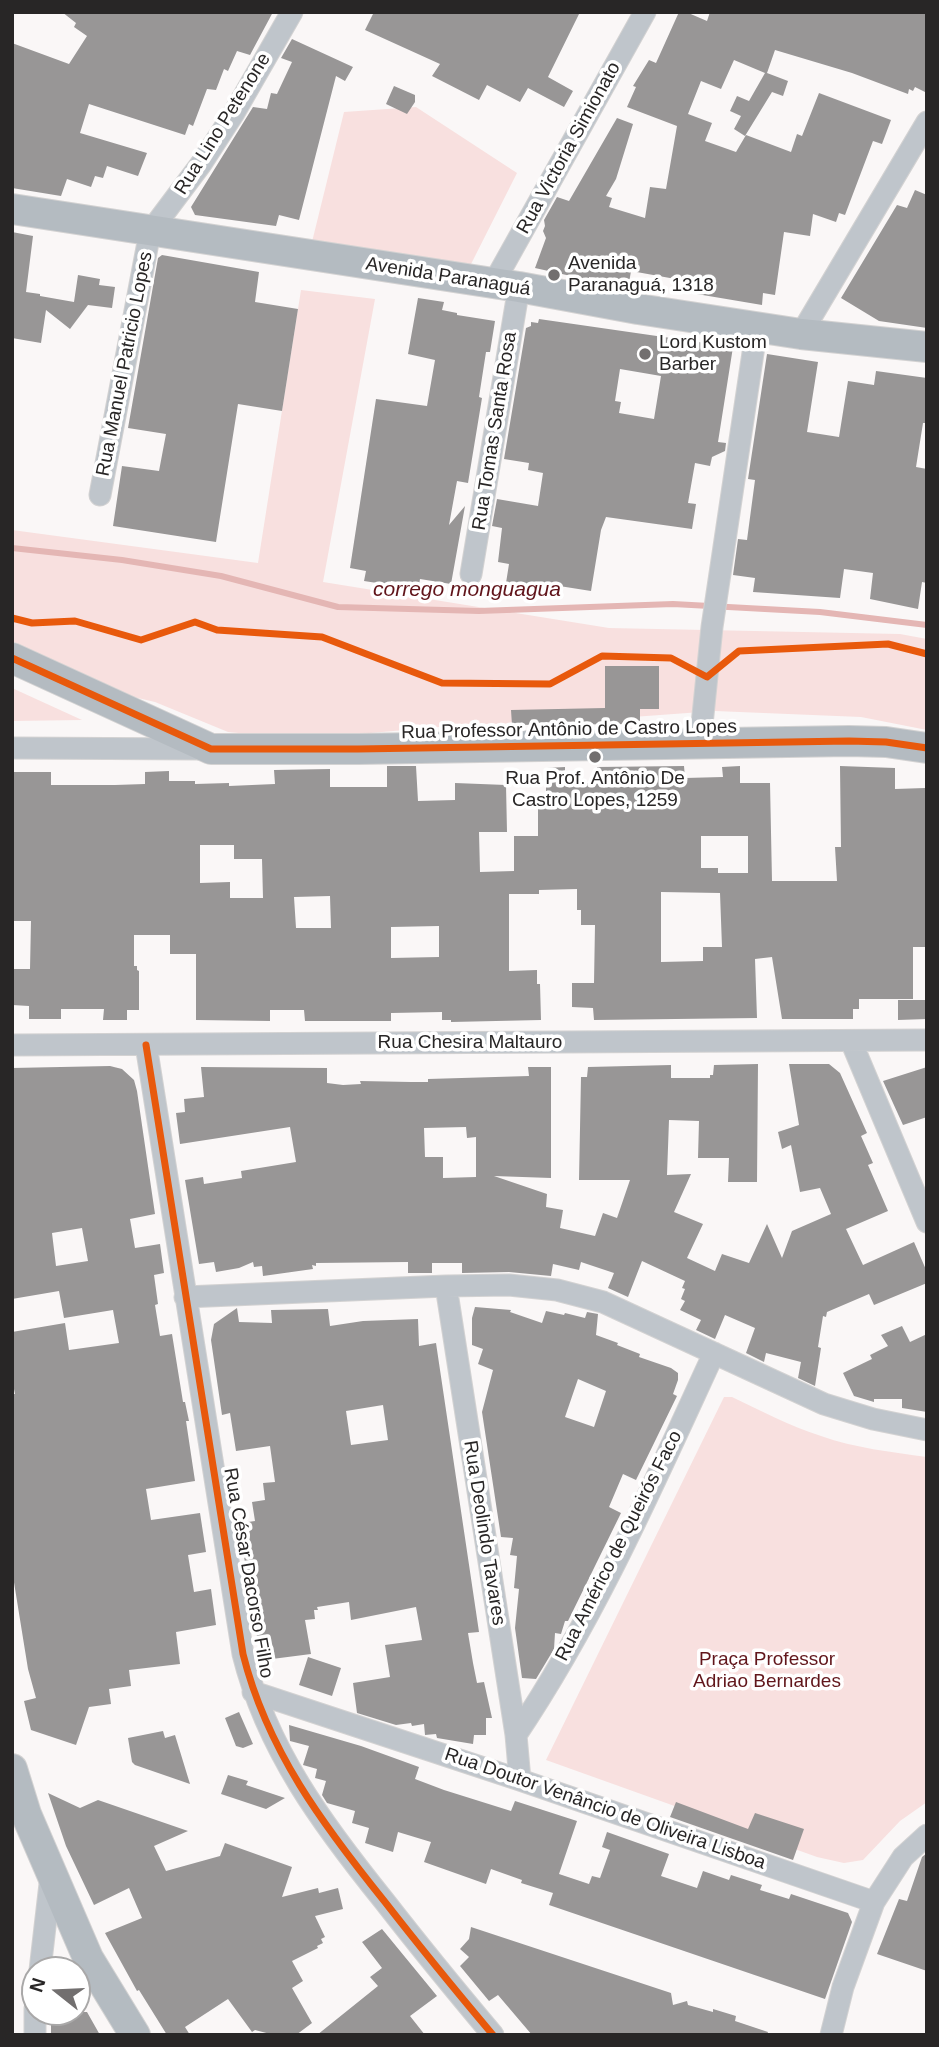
<!DOCTYPE html>
<html>
<head>
<meta charset="utf-8">
<style>
	body { margin:0 }
	#map { position:relative; width:939px; height:2047px; overflow:hidden; background:#faf7f7; font-family:Arial,sans-serif }
	canvas { display:block }
	.frame { position:absolute; inset:0; border:14px solid #282626; pointer-events:none }
	.north { position:absolute; left:21px; top:1956px; width:70px; height:70px; box-sizing:border-box; background:#fff; border:2px solid #a9a8a8; border-radius:50%; rotate:288deg; font-size:19px; font-weight:700; line-height:28px; text-align:center; color:#282626 }
	.north::after { content:''; display:block; margin:auto; width:24px; height:32px; background:#726f6f; clip-path:polygon(50% 0,100% 100%,50% 72%,0 100%) }
</style>
</head>
<body>
<div id="map">
<canvas width="939" height="2047"></canvas>
<div class="frame"></div>
<div class="north">N</div>
</div>
<script>
const ctx = document.querySelector('canvas').getContext('2d');
ctx.lineJoin = 'round';
function paint(path, color) { ctx.fillStyle = color; ctx.fill(path, 'evenodd'); }
function strokePath(path, color, width, dash) { ctx.strokeStyle = color; ctx.lineWidth = width; ctx.lineCap = dash ? 'butt' : 'round'; ctx.setLineDash(dash || []); ctx.stroke(path); }
function write(font, color, halo, rows, align = 'center') {
  ctx.font = font + ' Arial,sans-serif'; ctx.lineWidth = 7; ctx.setLineDash([]); ctx.textBaseline = 'middle'; ctx.strokeStyle = halo; ctx.fillStyle = color; for (const [text, x, y, turn = 0] of rows) {
    ctx.save(); ctx.translate(x, y); ctx.rotate((+turn || 0) * Math.PI / 180); ctx.textAlign = isNaN(turn) ? turn : align; if (halo) ctx.strokeText(text, 0, 0); ctx.fillText(text, 0, 0); ctx.restore();
  }
}
paint(new Path2D(`
	M416,107L517,173L467,272L310,250L344,112Z
	M301,290L375,299L323,582L609,628L900,634L927,639V730L861,717L715,711L564,722L461,725L303,739L228,732L155,702L112,692L12,641V530L258,563Z
	M12,688L82,720L12,721Z
	M724,1397H732C761,1411 790,1426 821,1436C855,1448 891,1452 927,1457V1802L900,1821L863,1860L844,1863L817,1857L546,1760Z`), '#f8e0df');
strokePath(new Path2D(`
	M12,548L122,560L221,576L338,607L479,611L673,604L820,612L927,625`), '#e4b6b4', 6);
paint(new Path2D(`
	M62,12H273L250,55L237,51L228,71L224,69L216,90L207,89L193,126L189,124L185,135L89,104L80,133L147,153L138,176L107,166L103,178L95,176L91,187L67,179L61,196L12,188V43L69,64L87,36L74,27L76,23Z
	M374,12H580L548,77L573,91L564,107L528,88L520,102L487,85L479,100L432,76L440,64L365,30Z
	M679,12H686L707,21L710,12H927V93L915,87L913,91L909,89L908,94L852,73L775,50L767,73L788,81L783,96L772,92L745,136L734,129L741,116L730,111L737,96L749,101L765,73L734,60L721,89L701,81L688,114L712,123L705,141L736,152L746,135L791,152L797,134L802,136L819,93L891,120L882,144L873,141L845,215L839,213L836,222L813,214L810,236L784,232L775,295L763,293L762,305L679,291L681,280L631,271L629,283L589,277V280L535,268L546,238L543,231L545,226L544,220L557,197L569,201L617,118L633,124L616,179L606,196L612,198L609,207L645,218L650,187L666,189L677,126L627,107L636,87L633,86L649,60L656,63Z
	M292,39L353,67L345,81L336,76L299,220L279,215L276,226L195,215L191,207L253,107L267,109L271,93L277,94L292,62L281,58Z
	M394,86L415,95V102L407,114L386,104Z
	M915,190L927,195V328L879,321L841,298L897,205L907,208Z
	M12,232L33,236L26,292L40,294V296L74,302L78,275L100,279L99,285L115,287L112,308L88,305L70,329L46,310L41,343L12,338Z
	M162,255L259,272L255,302L298,309L282,411L238,404L216,542L113,526L122,466L159,471L166,434L128,428L158,258Z
	M418,298L444,302L442,310L457,313V315L495,321L490,352H486L479,397L482,398L468,483L457,481L449,525L465,506L451,584L420,579L419,585L391,581L390,585L364,581L366,571L350,568L376,399L427,406L435,360L408,354Z
	M539,319L733,347L718,442L726,443L725,451L712,457L710,466L695,463L688,503L696,504L692,529L606,517L601,530L591,591L553,585V589L536,586L535,593L518,591L519,585L506,583L509,564L498,562L502,528L492,526L497,499L538,506L543,473L528,470L529,463L504,459L526,328L531,326V322L538,323ZM620,369L661,376L654,419L619,413L621,402L615,401Z
	M767,354L818,362L807,432L839,437L848,381L874,385L876,371L927,378V423H923L916,467L927,469V583L922,582L918,609L870,599L873,573L844,569L840,598L753,592L755,578L733,575L738,539L747,540L755,480L748,479Z
	M605,666H659V709H640V724L512,725L511,710L605,708Z
	M387,766H416L418,801L455,800V783L506,785L507,832H479L480,872L514,871V836H538V805H546V768L565,767V783H597V767L684,766L685,778L723,777L722,767L740,766V783H770L772,881H837L835,847H841L840,766L895,768V789L925,788L927,800V947H913V999H859V1009H853V1019H782L772,957L755,959L757,1018L594,1020L593,1008L572,1007V983H594L595,925H581V910H577V889L539,890V894H509V971L537,970V984H540L541,1020L451,1022V1020H442V1012L391,1013V1021H305L304,1010H270V1021L196,1020V954H170V935H134V966H137V970L139,971V1010H127V1020H103L104,1009H61V1019H29V1006L12,1005V969H30L31,921H12V772H51V785H115L145,784V772L169,771V781H195V784L229,783V786L275,784L274,770L330,769V787H387ZM701,836H748V873H718V868H701ZM200,845H234V859H262L263,898H230V882L200,883ZM661,892L720,893L722,947H703V961L661,962ZM330,896L331,928H296L294,897ZM439,926V957L391,958V927Z
	M898,1000H927V1019L898,1020Z
	M758,1064L757,1182H728L729,1158H698L699,1121L669,1120L667,1175L691,1174L674,1212L703,1224L687,1258L715,1271L722,1254L749,1263L767,1224L782,1258L792,1231L831,1214L820,1188L800,1192L791,1145L782,1149L778,1132L799,1125L789,1064H829L840,1073L867,1133L861,1136L873,1163L868,1165L888,1211L846,1229L863,1265L914,1242L927,1272V1283L874,1305L869,1294L827,1312L826,1317L823,1316L818,1347L821,1348L815,1386L798,1378L801,1362L766,1353L764,1362L746,1353L755,1328L725,1315L715,1339L696,1330L701,1320L680,1310L685,1301L681,1299L685,1289L682,1288L685,1281L642,1261L628,1297L608,1288L614,1273L581,1262L579,1270L553,1264L551,1276L509,1272L462,1273V1263H432V1273H408V1262L316,1263V1266L312,1265L313,1269L263,1276L262,1266L254,1267L253,1262L239,1268L216,1272L214,1262L199,1264L185,1180L203,1177L204,1184L242,1178L241,1171L296,1162L290,1127L180,1144L176,1113L185,1112L184,1099L204,1097L201,1067L327,1068V1083L343,1085L361,1084L360,1081L411,1082H428V1079L529,1076L528,1067H551V1178L494,1176L547,1194L546,1207L563,1210L560,1228L595,1236L603,1213L617,1218L630,1180H579L581,1077H587L588,1067L671,1065V1078H710V1075H713L714,1065ZM466,1127L467,1138L476,1137V1177L443,1178V1157H425L424,1128Z
	M110,1066L122,1069L134,1080L137,1091L155,1214L130,1219L135,1248L160,1244L164,1273L154,1275L158,1304L155,1305L160,1336L172,1334L183,1402H185L189,1421H186L195,1481L146,1489L151,1520L200,1513L206,1552L188,1555L194,1592L211,1589L216,1625L176,1632L180,1664L129,1670L131,1686L109,1689L111,1704L89,1707L76,1745L31,1730L24,1701L36,1698L28,1669L12,1570V1394H15L12,1379V1332L65,1323L69,1350L119,1343L113,1310L64,1318L59,1291L12,1299V1068ZM82,1228L88,1261L56,1266L52,1233Z
	M927,1067V1117L903,1125L883,1081Z
	M475,1307L511,1310L510,1312L542,1323L546,1311L564,1315L565,1313L585,1318L587,1312L598,1314L596,1335L618,1343L617,1345L640,1354L639,1357L671,1368L678,1373V1380L673,1394L677,1396L636,1480L623,1474L609,1507L621,1513L568,1621H565L561,1634L555,1633L554,1649L536,1679L522,1678L515,1628L519,1589L514,1588L517,1556L510,1555L513,1538L501,1537L482,1412L493,1370L478,1364L483,1349L472,1345V1318ZM578,1379L606,1391L594,1427L565,1417Z
	M237,1308L239,1322L272,1323L271,1310L328,1309L330,1326L363,1321L418,1319L419,1346L436,1343L479,1632L468,1633L473,1663L477,1683L484,1682L492,1718H486V1735H474L473,1744L437,1738L436,1734L425,1735L424,1724L412,1726L411,1723L396,1725L357,1713L353,1683L390,1677L385,1645L422,1640L416,1607L351,1620L349,1602L317,1607L318,1610H314L315,1619L305,1620L311,1654L272,1659H270L268,1647L259,1649L241,1538L250,1536L248,1522L255,1521L252,1502L265,1500L263,1483L275,1482L270,1446L236,1451L230,1413L222,1415L211,1340L214,1324ZM383,1405L388,1440L351,1445L346,1411Z
	M902,1326L910,1342L927,1334V1412L902,1408V1399H874V1402L854,1396L843,1373L872,1359L870,1355L888,1346L881,1335Z
	M308,1657L341,1668L332,1696L299,1685Z
	M239,1712L253,1744L243,1748L236,1746L225,1718Z
	M289,1725L361,1746L419,1767L415,1779L444,1790L511,1811L515,1801L577,1821L559,1874L589,1884L592,1876L600,1878L610,1850L602,1847L607,1832L669,1854L661,1876L697,1888L703,1871L729,1880L731,1875L762,1885L760,1890L789,1899L791,1894L848,1913L852,1922L825,1999L549,1905L553,1893L521,1883L522,1880L491,1869L486,1884L424,1862L431,1842L398,1832L393,1852L365,1843L369,1828L352,1823L355,1811L327,1803L322,1795L326,1781L315,1778L317,1769L303,1765L309,1746L290,1741Z
	M163,1731L165,1738L175,1735L190,1784L135,1765L132,1762L128,1738Z
	M228,1775L248,1781L246,1785L285,1798L266,1809L221,1794Z
	M48,1793L80,1808L98,1800L188,1831L154,1846L166,1871L220,1856L225,1843L292,1867L282,1897L318,1888L319,1893L338,1888L343,1909L315,1916L325,1937L321,1939L323,1943L317,1946L318,1948L292,1961L303,1981L292,1988L312,2023L296,2035H274L255,2030L252,2032L228,1999L185,2027L190,2035H167L139,1990L137,1991L105,1933L142,1918L129,1888L94,1905L66,1846Z
	M676,1802L748,1829L755,1813L804,1829L793,1860L670,1817Z
	M927,1853V1971L877,1954L899,1899L907,1901L922,1857Z
	M471,1927L671,1993L673,2005L687,2001L688,2005L713,2012V2009L736,2016L735,2021L768,2032L767,2035H532L498,1995L489,2001L460,1966L469,1957L460,1949L469,1939Z
	M382,1929L437,1996L410,2016L425,2035H317L378,1986L370,1977L382,1968L362,1942Z
	M51,2012H87L100,2035H51Z`), '#989696');
const minor = new Path2D(`
	M493,284L645,12
	M801,334L927,122
	M100,495L150,232L201,164L234,113L292,12
	M471,574L519,287
	M700,744L712,627L757,326
	M12,748L203,749
	M851,1041L927,1222
	M12,1045L927,1040
	M146,1045L243,1654C267,1750 323,1825 385,1902C420,1947 456,1991 493,2035
	M446,1286L516,1735L520,1780
	M185,1297L446,1286L509,1285L557,1290L603,1302L824,1404L873,1419L927,1430
	M253,1692L520,1780L874,1902L903,1857L927,1835
	M516,1735C596,1616 654,1483 714,1353
	M40,1970L51,1875
	M35,2035V2009
	M831,2035L843,1987L874,1902`);
const secondary = new Path2D(`
	M12,209L519,287L638,309L801,334L927,347
	M12,658L211,749H358L849,741L886,742L927,748
	M12,1769L26,1814L88,1958L135,2035`);
strokePath(minor, '#d3d2d2', 23);
strokePath(secondary, '#d3d2d2', 32);
strokePath(minor, '#bfc5cb', 21);
strokePath(secondary, '#b4bbc1', 30);
strokePath(new Path2D(`
	M12,618L32,623L75,621L141,640L195,622L217,630L322,637L442,683L550,684L602,656L671,658L707,677L739,651L888,644L927,654
	M12,658L211,749H358L849,741L886,742L927,748
	M146,1045L243,1654C267,1750 323,1825 385,1902C420,1947 456,1991 493,2035`), '#e8590c', 7);
for (const [x, y, r, color] of [
	[554,275,7,"#726f6f"],
	[645,354,7,"#726f6f"],
	[595,757,7,"#726f6f"]
]) { const dot = new Path2D(); dot.arc(x, y, r, 0, 2 * Math.PI); ctx.fillStyle = color; ctx.fill(dot); strokePath(dot, '#fff', 2.5); }
write('19px', '#282626', '#fff', [
	["Rua Lino Petenone",223,124,-58],
	["Rua Victoria Simionato",569,148,-61],
	["Avenida Paranaguá",448,277,9],
	["Rua Manuel Patricio Lopes",125,364,-79],
	["Rua Tomas Santa Rosa",495,431,-81],
	["Rua Professor Antônio de Castro Lopes",569,730,-1],
	["Rua Chesira Maltauro",470,1043],
	["Rua Deolindo Tavares",484,1533,81],
	["Rua Américo de Queirós Faco",619,1546,-63],
	["Rua César Dacorso Filho",248,1573,80],
	["Rua Doutor Venâncio de Oliveira Lisboa",605,1809,19]
]);
write('19px', '#282626', '#fff', [
	["Avenida",568,264],
	["Paranaguá, 1318",568,286],
	["Lord Kustom",659,343],
	["Barber",659,365],
	["Rua Prof. Antônio De",595,779,"center"],
	["Castro Lopes, 1259",595,801,"center"]
], 'left');
write('19px', '#61161b', '#fff', [
	["Praça Professor",767,1660],
	["Adriao Bernardes",767,1682]
]);
write('italic 21px', '#60141a', '#fff', [
	["corrego monguagua",467,590]
]);
</script>
</body>
</html>
